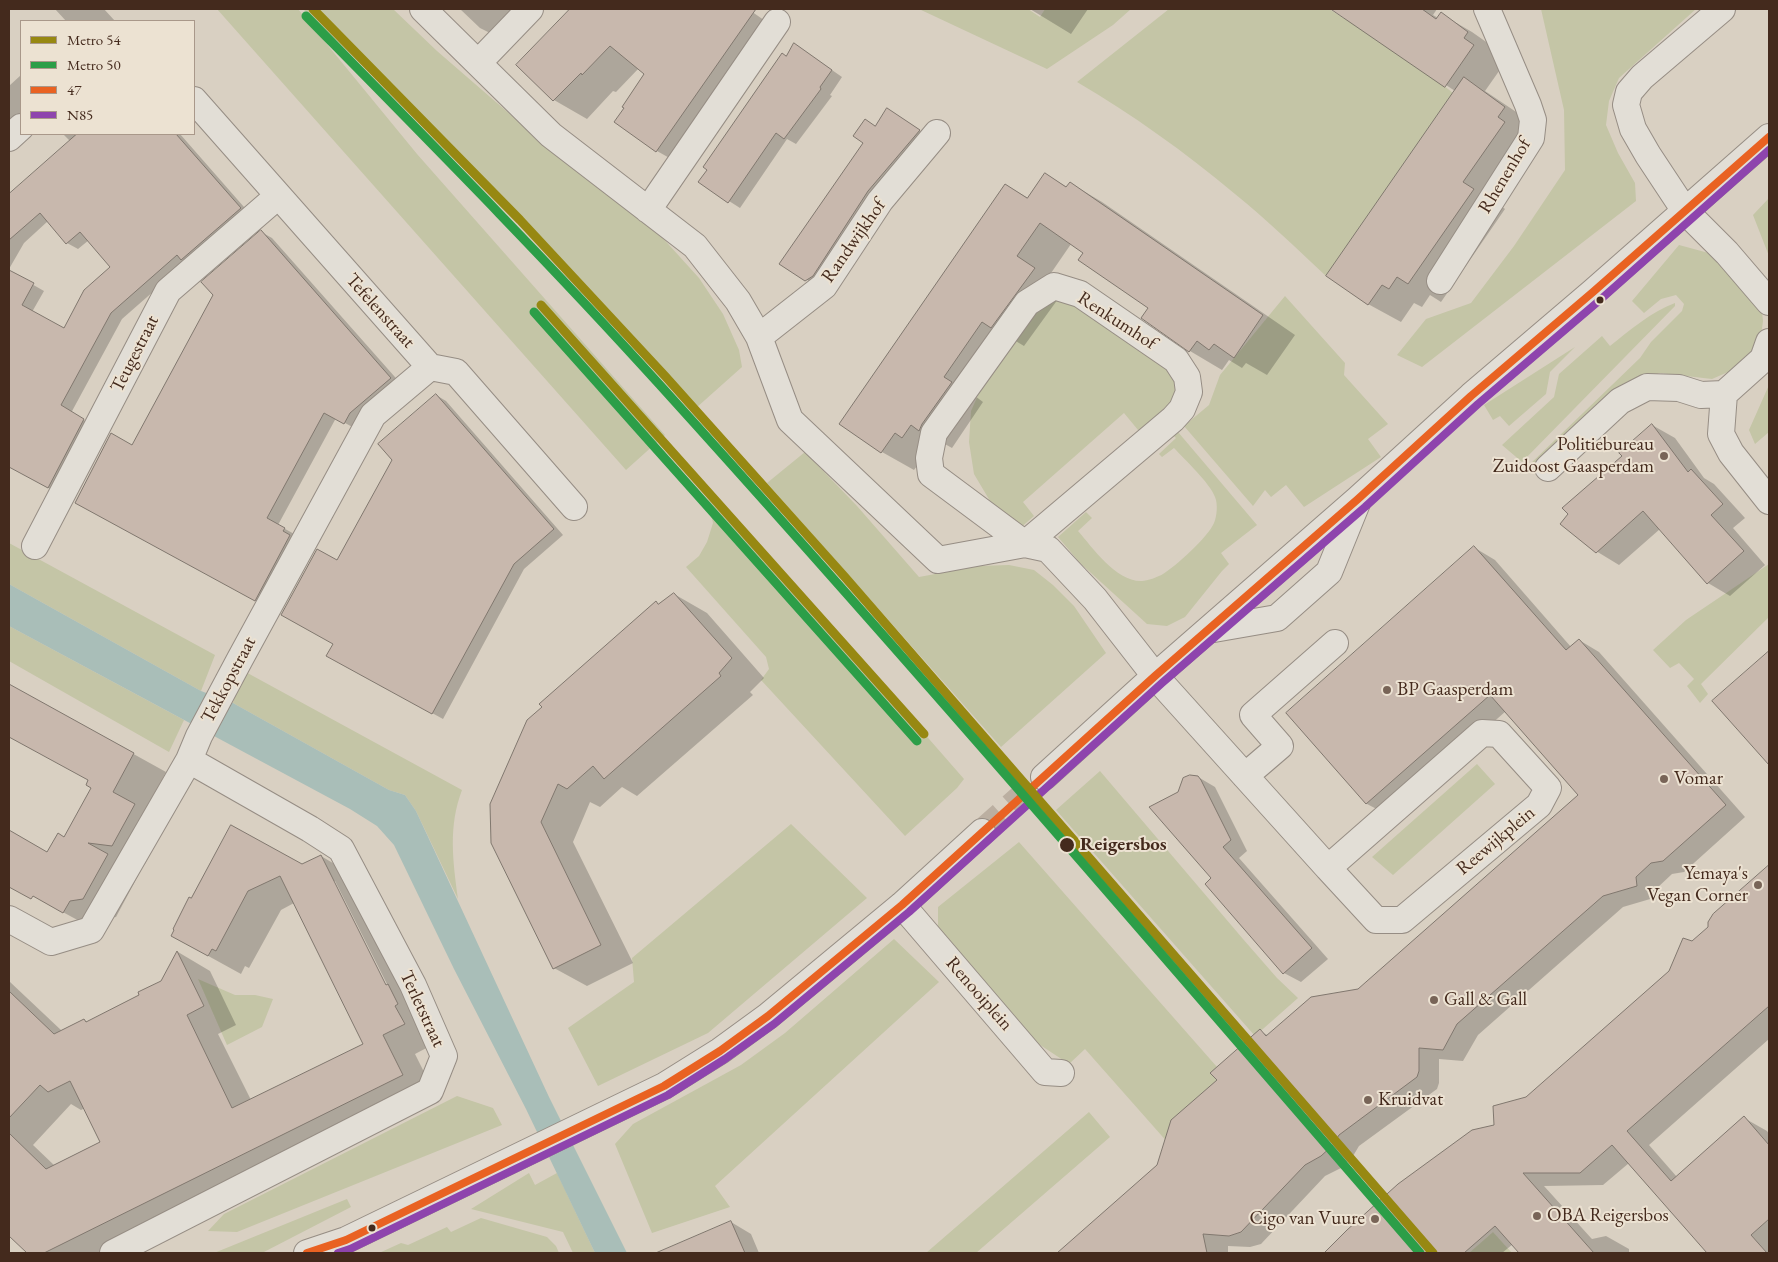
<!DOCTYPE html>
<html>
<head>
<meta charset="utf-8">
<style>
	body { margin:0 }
	#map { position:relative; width:1778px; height:1262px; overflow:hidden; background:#d9d0c2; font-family:"EB Garamond",serif }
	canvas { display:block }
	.frame { position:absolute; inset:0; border:10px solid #442a1d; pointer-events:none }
	.legend { position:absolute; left:20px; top:20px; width:175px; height:115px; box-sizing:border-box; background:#ece2d2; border:1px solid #a9988a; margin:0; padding:6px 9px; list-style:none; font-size:15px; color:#442a1d }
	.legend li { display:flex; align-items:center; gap:10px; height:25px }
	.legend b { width:25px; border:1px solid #a9988a }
</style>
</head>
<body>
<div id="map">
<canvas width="1778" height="1262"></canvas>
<div class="frame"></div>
<ul class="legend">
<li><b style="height:6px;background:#978812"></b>Metro 54</li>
<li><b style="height:6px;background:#2c9e48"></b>Metro 50</li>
<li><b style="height:6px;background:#e96222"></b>47</li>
<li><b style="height:6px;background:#8e44ad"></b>N85</li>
</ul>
</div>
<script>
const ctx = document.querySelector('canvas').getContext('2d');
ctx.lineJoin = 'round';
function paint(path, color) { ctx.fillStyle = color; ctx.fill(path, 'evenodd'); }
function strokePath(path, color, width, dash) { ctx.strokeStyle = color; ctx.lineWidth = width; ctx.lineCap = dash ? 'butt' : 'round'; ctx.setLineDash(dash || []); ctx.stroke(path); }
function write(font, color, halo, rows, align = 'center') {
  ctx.font = font + ' "EB Garamond",serif'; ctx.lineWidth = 4; ctx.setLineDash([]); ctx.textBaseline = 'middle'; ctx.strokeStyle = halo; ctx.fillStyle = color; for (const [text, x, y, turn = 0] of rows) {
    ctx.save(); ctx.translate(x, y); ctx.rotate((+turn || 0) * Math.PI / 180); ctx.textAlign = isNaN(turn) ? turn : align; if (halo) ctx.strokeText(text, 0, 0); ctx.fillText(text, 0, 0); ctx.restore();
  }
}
paint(new Path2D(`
	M217,9H298L417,154L665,435L626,470Z
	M303,9H393L437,51L549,148L660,235L699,278L723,314L739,350L742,367L696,408L665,376L625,329L473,171Z
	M919,9H1028L1040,17L1045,9H1131L1113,25L1047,69Z
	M1169,9H1329L1345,19L1350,11L1453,93L1326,276C1296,248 1267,220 1235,194C1185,152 1133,115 1077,82Z
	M1541,9H1696L1619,78L1609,101L1606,125L1618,153L1635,183L1636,201L1422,367L1397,355L1426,319L1471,303L1514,246L1565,170L1564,110Z
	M1769,198V256L1753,215Z
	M1679,245L1716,255L1762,312L1763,321L1761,336L1750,358L1735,369L1712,379L1660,373L1629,385L1530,471L1527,467L1640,358L1651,342L1682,311L1684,304L1676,295L1661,299L1644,313L1632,301Z
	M1059,293L1172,366L1177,380L1174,403L1143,436L1124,413L1023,502L1034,516L1018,530L990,501L974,474L969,442L971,411L982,386L1040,306Z
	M1285,296L1345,363L1344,375L1388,424L1368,439L1381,457L1304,507L1286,485L1271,497L1265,490L1253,506L1184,426L1209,405L1220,375Z
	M1675,303V306L1522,462L1502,445L1554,397L1559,374L1602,336L1610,346C1630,330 1651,312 1675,303Z
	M1575,347L1550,372L1546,394L1509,426L1500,416L1493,420L1484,405Z
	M1769,385V432L1755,444L1749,430Z
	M1178,432L1257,525L1221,553L1229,564L1222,571L1185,617L1167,626L1147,624L1080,563L1058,537L1086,512L1092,518L1078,531C1093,548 1116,582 1142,581C1147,581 1158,577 1163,574C1176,566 1208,537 1214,523C1217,516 1218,504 1215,497C1210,483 1185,460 1174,448L1162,457L1159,454L1176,438L1173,435Z
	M805,452L857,506L919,577L978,566L1009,565L1034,570L1053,585L1074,606L1106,653L1001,747L767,483Z
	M707,498L902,708L964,779L957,788L905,836L761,680L769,669L766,657L686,567L699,556L707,542L713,523Z
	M9,543L215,655L201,691L9,584Z
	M1769,564V617L1701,684L1708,694L1700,703L1687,686L1694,679L1679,663L1670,668L1653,650L1686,620Z
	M9,626L184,720L169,752L9,661Z
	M242,670L462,790C448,827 453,861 458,899L416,811L405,795L389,790L233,703Z
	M1477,764L1495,784L1393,875L1372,857Z
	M1100,771L1243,939L1277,978L1298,998L1255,1036L1056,810Z
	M791,824L867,898L708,1033L598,1086L568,1028L634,982L632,958Z
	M1019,842L1232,1084L1169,1144L1085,1049L1069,1064L1025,1035L938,938V907Z
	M894,939L939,982L715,1186L730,1207L652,1233L615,1144L633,1124L741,1065L785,1033Z
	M198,979L235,995H255L273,999L262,1027L227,1045Z
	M457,1096L493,1108L502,1125L237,1232L208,1231L224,1214Z
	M1089,1112L1110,1137L976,1253H926Z
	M529,1173L535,1185L557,1173L595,1253H573L563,1232L471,1209Z
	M347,1199L351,1207L262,1253H214Z
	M481,1218L547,1237L556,1246L559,1253H379L401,1243L408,1245L447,1227L451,1232Z
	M1493,1232L1512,1253H1469Z`), '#c4c5a6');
paint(new Path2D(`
	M9,584L201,691L233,703L389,790L405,795L416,811L549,1097L627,1253H595L526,1109L454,969L394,845L377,826L350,809L9,626Z`), '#a9beb8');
paint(new Path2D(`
	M55,9H104L115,21H66Z
	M460,9H523L492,34L480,28Z
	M572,9H748L784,34L689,169L657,151L616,122L646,74L639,68L616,92L613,91L587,119L554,100L518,65Z
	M1030,9H1088L1071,34Z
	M1332,9H1437L1433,15L1438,18L1441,14L1472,32L1499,51L1504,64L1485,91L1537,126L1495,201L1505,209L1441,302L1430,295L1422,307L1414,303L1401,322L1368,304L1455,91Z
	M806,52L842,77L830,95L832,96L796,144L787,139L740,208L729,201L787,57Z
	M21,75V120L9,128V86Z
	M888,109L930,138L818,287L781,263Z
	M63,134H180L251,215L187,262L122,319L71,413L94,426L59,494L9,466V345L12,339L9,337V271L44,291L32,312L64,330L112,267L89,240L78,249L67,243L48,221L24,243L9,269V196L70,141Z
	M1045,174L1067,187L1070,183L1102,202L1295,335L1267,375L1246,363L1242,368L1229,360L1222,370L1190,351L1150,308L1085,253L1071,244L1049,276L1066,288L1024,346L1014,340L975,396L983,402L952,448L943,443L928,451L914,470L882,452L1006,185L1028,198Z
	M261,232L272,238L402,385L356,429L336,418L278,525L296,535L266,606L87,509L132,446Z
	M436,395L446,401L563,535L524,569L443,719L328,656L335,643Z
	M1652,425L1675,438L1704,478L1714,484L1745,518L1733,528L1765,565L1730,596L1708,583L1660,529L1619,565L1596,551L1623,456Z
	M1475,548L1495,560L1571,647L1579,640L1599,652L1745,817L1684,872L1672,874L1656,889L1657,897L1623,907L1478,1035L1463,1061L1439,1059V1083L1437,1089L1359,1146L1353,1156L1341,1168L1325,1176L1261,1244L1250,1247L1228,1246V1253H1059L1158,1166L1218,1080L1260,1031L1269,1036L1359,990L1580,795L1506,711L1388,815L1367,804L1288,713Z
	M674,594L707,613L764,678L750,692L753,695L637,796L622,787L600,807L590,802L573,842L633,963L587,986L554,968L492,843L656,603L660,605Z
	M1769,652V760L1764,757L1714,701Z
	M9,685L166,772L145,811L166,824L145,864L118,861L139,874L116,917L102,919L96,930L9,883V832L48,853L65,838L92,788L90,780L9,736Z
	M1198,777L1215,787L1247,851L1239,858L1328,959L1301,982L1284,973L1213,878Z
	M321,856L353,875L436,1043L415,1054L435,1094L113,1253H29L9,1234V981L62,1031L84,1020L88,1022L141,995L162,982L178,952L210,971L236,1025L218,1034L251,1100L364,1044L294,903L281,910L249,968L245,966L241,974L172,936L189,899L302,865ZM333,881H335L390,990L388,991ZM71,1104L81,1110L85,1108L102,1143L55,1166L33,1145Z
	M1760,874L1769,878V1039L1649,1145L1677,1177L1744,1118L1767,1131L1769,1134V1253H1709L1629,1163L1603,1185L1544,1186L1591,1238L1592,1239L1606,1236L1629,1249V1253H1521L1513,1244L1502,1253H1326L1348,1230L1495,1126L1670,972L1692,942L1709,927Z
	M731,1222L751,1234L759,1253H682L678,1245Z`), '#0003');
const building = new Path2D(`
	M570,9H756L656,152L614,122L624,108L622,107L644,74L610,46L582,75L581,73L553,101L516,65Z
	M1331,9H1422L1436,19L1441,12L1468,32L1464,38L1474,45L1445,87Z
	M794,43L832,70L820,87L821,89L784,139L776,133L728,203L698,182L707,170L703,167L782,53L786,56Z
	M1464,77L1505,107L1498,117L1505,122L1463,182L1474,189L1408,284L1397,277L1389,289L1382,285L1368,305L1326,276Z
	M887,108L920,130L868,191L813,276L805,281L779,264L863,143L853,136L865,119L875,126Z
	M77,134H176L241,208L181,260L177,255L111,313L61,405L84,419L48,488L9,467V270L34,283L22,305L64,328L84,290L110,267L80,232L66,244L40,213L9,240V194Z
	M1045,173L1066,187L1070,182L1263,315L1234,358L1214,344L1209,350L1197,341L1189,352L1141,318L1148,308L1078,260L1083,253L1040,223L1017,256L1035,268L991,328L982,322L944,377L952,382L922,424L919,431L911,425L902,438L895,433L881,453L839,424L1005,184L1027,198Z
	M261,230L391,378L350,413L344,424L324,413L267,518L285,528L283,531L290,535L255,601L75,503L111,433L132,445L213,295L201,282Z
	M436,394L554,529L514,564L432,714L326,656L333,644L281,615L317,549L337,560L392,460L378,444Z
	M1652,424L1688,472L1691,469L1723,504L1711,515L1744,551L1707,584L1643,511L1596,553L1560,524L1568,514L1562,508L1622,456L1619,453Z
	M1474,546L1566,650L1579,639L1726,805L1663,861L1651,863L1636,877L1637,886L1603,896L1457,1024L1443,1050L1419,1048V1071L1417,1077L1339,1135L1333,1145L1321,1156L1305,1165L1241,1232L1229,1236L1203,1234L1207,1253H1057L1157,1165L1171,1120L1217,1080L1210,1073L1260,1029L1266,1036L1311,997L1358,989L1578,795L1490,695L1366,804L1286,713Z
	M674,593L732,658L719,673L721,676L604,779L593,766L567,789L558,784L541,822L601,945L553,969L491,843L490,804L527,720L542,707L539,704L656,601L658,604Z
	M1769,651V765L1712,701Z
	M9,684L134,753L113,792L135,804L112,846L88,843L108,854L83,899L70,901L63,913L33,896L31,899L9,887V830L47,852L58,833L64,837L91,788L86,785L88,780L9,737Z
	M1190,775L1198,776L1201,780L1231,840L1223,847L1312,948L1283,974L1205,884L1211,878L1149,807L1178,792L1183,778Z
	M231,825L302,864L321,855L386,985L388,984L398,1004L395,1006L405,1024L383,1035L403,1075L44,1253H27L9,1236V1133L46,1169L100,1142L70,1081L48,1092L40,1085L9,1118V991L54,1034L84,1019L86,1022L139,995L138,992L161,981L177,951L204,1006L187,1015L232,1108L363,1044L280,876L248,891L216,951L212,949L208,956L171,936L174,930L173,929L189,897L191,898Z
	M1769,865V1006L1627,1131L1671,1181L1744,1116L1769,1145V1219L1751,1235L1767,1253H1707L1612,1145L1580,1173H1523L1594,1253H1519L1495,1226L1464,1253H1324L1347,1230L1398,1184L1472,1130L1494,1125L1493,1106L1526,1097L1669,971L1683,938L1692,941L1708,927V922L1713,914Z
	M731,1221L745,1253H656Z`);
paint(building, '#c8b8ad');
strokePath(building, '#80776e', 1);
strokePath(new Path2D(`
	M982,832L1044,777`), '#bbafa1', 26, [26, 13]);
const minor = new Path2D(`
	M423,9L551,135L695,246L738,301L759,337L790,420L938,560L1025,544L1048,549L1095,599L1155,676L1328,868
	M1722,9L1642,77L1629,92L1626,105L1633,129L1648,155L1685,211L1727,253L1769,302
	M478,63L530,9
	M194,100L430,367L456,372L574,507
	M9,138L21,127
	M648,210L777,22
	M1440,281L1531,138L1533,120L1528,105L1487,9
	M1054,286L1080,294L1176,360L1187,377L1189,392L1182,409L1173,419L1025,544L931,474L929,458L934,433L1027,303Z
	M759,337L824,286L880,201L937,133
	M1724,394L1721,434L1731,453L1769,501
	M1548,468L1620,401L1647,387L1679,388L1701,395L1724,394L1763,359L1769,342
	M35,546L168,291L278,196
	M1208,630L1277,618L1329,572L1357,503
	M1482,733L1499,734L1548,788L1539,805L1402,920H1376L1328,868Z
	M1245,776L1280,746L1253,715L1335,643
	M1044,777L1155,676L1358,499L1471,396L1593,292L1769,137
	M902,905L1045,1072L1061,1073
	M9,919L51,942L91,930L189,760L199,736L240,659L373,415L430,367
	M113,1253L430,1091L444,1056L413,985L341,849L310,829L189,760
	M307,1253L346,1240L664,1086L720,1051L768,1016L902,905L982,832`);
strokePath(minor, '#968d84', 28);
strokePath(minor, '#e2ded6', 26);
strokePath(new Path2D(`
	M307,1253L346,1240L664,1086L720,1051L768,1016L902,905L1155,676L1358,499L1471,396L1593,292L1769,137`), '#e96222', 8);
strokePath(new Path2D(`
	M338,1253L350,1249L668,1095L725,1059L774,1024L909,912L1162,683L1365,507L1478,404L1600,300L1769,150`), '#8e44ad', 8);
strokePath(new Path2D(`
	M313,9L520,220L665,376L844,576L1433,1253
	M541,305L924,734`), '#978812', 9);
strokePath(new Path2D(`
	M306,16C425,137 545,258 659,384C918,670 1168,962 1420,1253
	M534,312L917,741`), '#2c9e48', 9);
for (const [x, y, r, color] of [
	[1600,300,4.5,"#442a1d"],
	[1664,456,5,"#786457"],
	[1387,690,5,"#786457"],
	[1664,779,5,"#786457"],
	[1067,845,8,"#442a1d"],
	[1758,885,5,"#786457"],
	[1434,1000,5,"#786457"],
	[1368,1100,5,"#786457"],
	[1537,1216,5,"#786457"],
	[1375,1219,5,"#786457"],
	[372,1228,4.5,"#442a1d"]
]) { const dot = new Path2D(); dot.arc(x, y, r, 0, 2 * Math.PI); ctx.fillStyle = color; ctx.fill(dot); strokePath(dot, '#ece2d2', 2); }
write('19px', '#442a1d', '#ece2d2', [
	["Rhenenhof",1505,176,-59],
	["Randwijkhof",854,241,-55],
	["Tefelenstraat",380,311,48],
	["Renkumhof",1117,321,33],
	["Teugestraat",135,354,-63],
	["Tekkopstraat",229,680,-62],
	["Reewijkplein",1496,841,-40],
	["Renooiplein",979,994,49],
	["Terletstraat",422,1009,65]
]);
write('19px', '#442a1d', '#ece2d2', [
	["Politiebureau",1654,445,"right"],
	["Zuidoost Gaasperdam",1654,467,"right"],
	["BP Gaasperdam",1397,690],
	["Vomar",1674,779],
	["Yemaya's",1748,874,"right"],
	["Vegan Corner",1748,896,"right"],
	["Gall & Gall",1444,1000],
	["Kruidvat",1378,1100],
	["OBA Reigersbos",1547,1216],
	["Cigo van Vuure",1365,1219,"right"]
], 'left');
write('bold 19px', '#442a1d', '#ece2d2', [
	["Reigersbos",1080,845]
], 'left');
</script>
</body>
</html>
